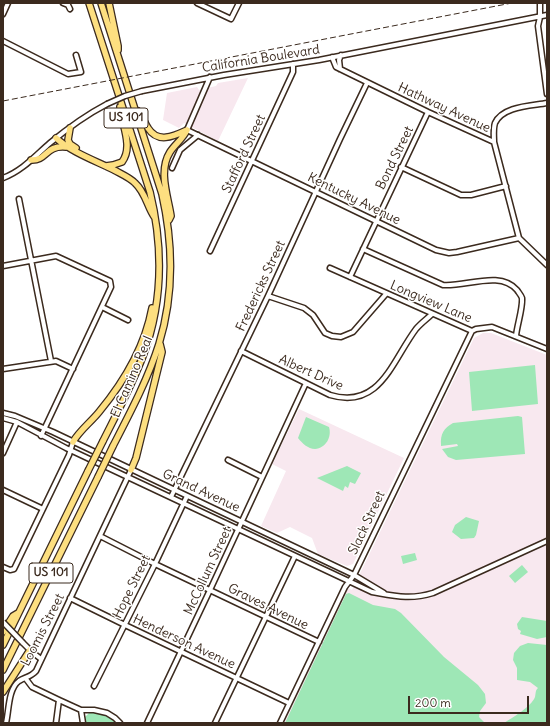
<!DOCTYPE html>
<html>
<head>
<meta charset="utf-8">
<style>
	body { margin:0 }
	#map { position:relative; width:550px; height:726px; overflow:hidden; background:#fff; font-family:Delius,sans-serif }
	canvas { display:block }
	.frame { position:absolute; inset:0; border:4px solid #3b2a1e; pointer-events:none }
	.scale { position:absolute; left:408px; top:696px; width:121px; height:18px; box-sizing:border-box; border:2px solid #3b2a1e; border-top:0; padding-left:5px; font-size:12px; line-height:14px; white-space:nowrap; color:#3b2a1e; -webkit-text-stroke:3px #fff; paint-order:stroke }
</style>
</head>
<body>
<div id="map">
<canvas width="550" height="726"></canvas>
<div class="frame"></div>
<div class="scale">200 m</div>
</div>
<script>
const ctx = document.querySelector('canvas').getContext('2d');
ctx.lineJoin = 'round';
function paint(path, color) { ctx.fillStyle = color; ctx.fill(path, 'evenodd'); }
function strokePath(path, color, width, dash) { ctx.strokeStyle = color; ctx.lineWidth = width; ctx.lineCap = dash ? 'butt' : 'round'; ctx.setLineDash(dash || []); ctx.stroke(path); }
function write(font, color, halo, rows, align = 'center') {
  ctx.font = font + ' Delius,sans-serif'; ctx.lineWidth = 3; ctx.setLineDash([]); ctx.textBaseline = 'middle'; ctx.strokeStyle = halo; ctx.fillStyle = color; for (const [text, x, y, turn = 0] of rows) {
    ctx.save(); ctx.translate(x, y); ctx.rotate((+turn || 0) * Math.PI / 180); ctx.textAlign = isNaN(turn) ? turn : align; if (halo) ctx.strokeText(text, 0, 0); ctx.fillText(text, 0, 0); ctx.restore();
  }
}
paint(new Path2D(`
	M248,78L218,141L184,123L179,128L163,120L167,93L197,87L199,90L216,86L218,83Z
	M483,333H491L547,355V723H283L348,588L352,590L474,338Z
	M299,409L404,458L353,564L347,566L318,554L312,538L290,527L277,533L261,526L286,471L272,464Z`), '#f8e8ef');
paint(new Path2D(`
	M535,365L538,404L472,411L469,372Z
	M518,416L522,417L525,454L456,460L448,457L442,449L458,446L457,444L441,446V445C440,434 444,428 453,423Z
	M306,417L329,427C332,437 326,448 315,449C308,449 302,443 298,438Z
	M347,466L361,473L355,484L350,482L348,488L345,486L343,491L317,478Z
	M466,517L479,521L476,535L474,538L461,539L452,532L455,525Z
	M415,553L417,560L403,564L401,556Z
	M522,565L528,572L515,583L509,576Z
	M349,593L373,605L395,609L401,613L444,657L478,685L485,694L486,703L480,711L479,717L485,723H285L346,594Z
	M522,617L547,621V637L537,639L520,634L521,631L518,629L517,624Z
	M528,643L547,645V723H504C512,718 531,707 535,697C536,693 535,691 538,688L530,682L517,680V668L513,660L514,653L520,646Z
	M90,712C102,712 110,716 119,723H86L85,717Z`), '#9ee7b6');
const minor = new Path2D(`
	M63,3L68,5L70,9
	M197,3L231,19L239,3
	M540,3V17L538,26L547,94
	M3,14L8,3
	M3,41L68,74L81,72L76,55
	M332,57L336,67L428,112L494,142L519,238L547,265
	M340,69L339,60L341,55
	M210,77L187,130L436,250L449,253L457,252L519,238
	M142,91L224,75L319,60L547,15
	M494,142C494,136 493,129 495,123C503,106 531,106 547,103
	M401,167L461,195H471L506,186
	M172,168L180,150L198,135
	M3,178C22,171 35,156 50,143C68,128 86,115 107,104
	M19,199L51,361
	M363,249L443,285C466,287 500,270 517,290C519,293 521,295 522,298C523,308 517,325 516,336
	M210,251L293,72V64
	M3,266L56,256L110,281L111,287L41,436
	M330,268L472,331L476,329L492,327L547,349
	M350,277L428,112
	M268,296L304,308L313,315L325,333L332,336L341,337L353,332L386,294
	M102,307L128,320
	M241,351L330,395C380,410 392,361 416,329C421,323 427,319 432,314
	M3,369L56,361L73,369
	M3,413L15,416L53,432L175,490L354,575L384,593
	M3,418L17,422L66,448L372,592C395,596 410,600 433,593L547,541
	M3,453L17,422
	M228,460L262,477
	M3,490L43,509
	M171,497L268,296L340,139L367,83
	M100,536L155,564L319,642
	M3,567L10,570L14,569L69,455L73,442
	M70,598L125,625L289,703
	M23,643L32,652L41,659
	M26,679L32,687L59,700L81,710H94L107,713L115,718L120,723
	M94,686L155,564L187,496
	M81,710L83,723
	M6,723C9,711 8,689 19,681C25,677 31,677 36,671L131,470
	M56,723L59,700
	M147,723L210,590L306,383
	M215,723L295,556
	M280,723L345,587L354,575L472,331`);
const highway = new Path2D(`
	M89,3L150,192C163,246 163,303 143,356C132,385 117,413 103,441
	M101,3L162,194C173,243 174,295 159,344C148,379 130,413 113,446
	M109,3L118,46V50
	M138,111C143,116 144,122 148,128C158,144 174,136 187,130
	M70,128L68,140L70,144L76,148
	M56,138C71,152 96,161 114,170C121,174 129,177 135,183C146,193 147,207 155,218
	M31,160C47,161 45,145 66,147
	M106,166L113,165L122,162C134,146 121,124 120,107
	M169,220L171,216C168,196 158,171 170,152C175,144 183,139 187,130
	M73,442C79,431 91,422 99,412C123,383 145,346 152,308
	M131,470L136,458L162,352L160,344
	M3,632L13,616L18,613
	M3,645L88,471
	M3,670L98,477
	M3,692L30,650`);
strokePath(minor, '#3b2a1e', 7);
strokePath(highway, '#3b2a1e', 8);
strokePath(minor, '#fff', 4);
strokePath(highway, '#fddf80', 5.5);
strokePath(new Path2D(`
	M3,101L512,3`), '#3b2a1e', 1, [6, 3]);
const minorBridge = new Path2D(`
	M107,104L125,96L142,91
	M3,622L23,643`);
const highwayBridge = new Path2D(`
	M88,471L103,441
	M98,477L113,446`);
strokePath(minorBridge, '#3b2a1e', 7, []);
strokePath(highwayBridge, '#3b2a1e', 8, []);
strokePath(minorBridge, '#fff', 4);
strokePath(highwayBridge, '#fddf80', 5.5);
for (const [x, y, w] of [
	[126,118,44],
	[51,573,44]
]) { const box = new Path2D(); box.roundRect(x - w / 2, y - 10, w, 20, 3); ctx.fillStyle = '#fff'; ctx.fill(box); strokePath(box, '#3b2a1e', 1); }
write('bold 12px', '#3b2a1e', null, [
	["US 101",126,118],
	["US 101",51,573]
]);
write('13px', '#3b2a1e', '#fff', [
	["California Boulevard",261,59,-9],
	["Hathway Avenue",444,108,25],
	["Stafford Street",244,154,-65],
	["Bond Street",395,158,-64],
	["Kentucky Avenue",354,199,26],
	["Fredericks Street",261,286,-65],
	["Longview Lane",431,302,23],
	["Albert Drive",311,373,24],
	["El Camino Real",132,377,-67],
	["Grand Avenue",201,491,25],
	["Slack Street",367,523,-65],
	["McCollum Street",208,571,-65],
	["Hope Street",132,587,-64],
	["Graves Avenue",268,607,26],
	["Loomis Street",43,630,-63],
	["Henderson Avenue",184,642,25]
]);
</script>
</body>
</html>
